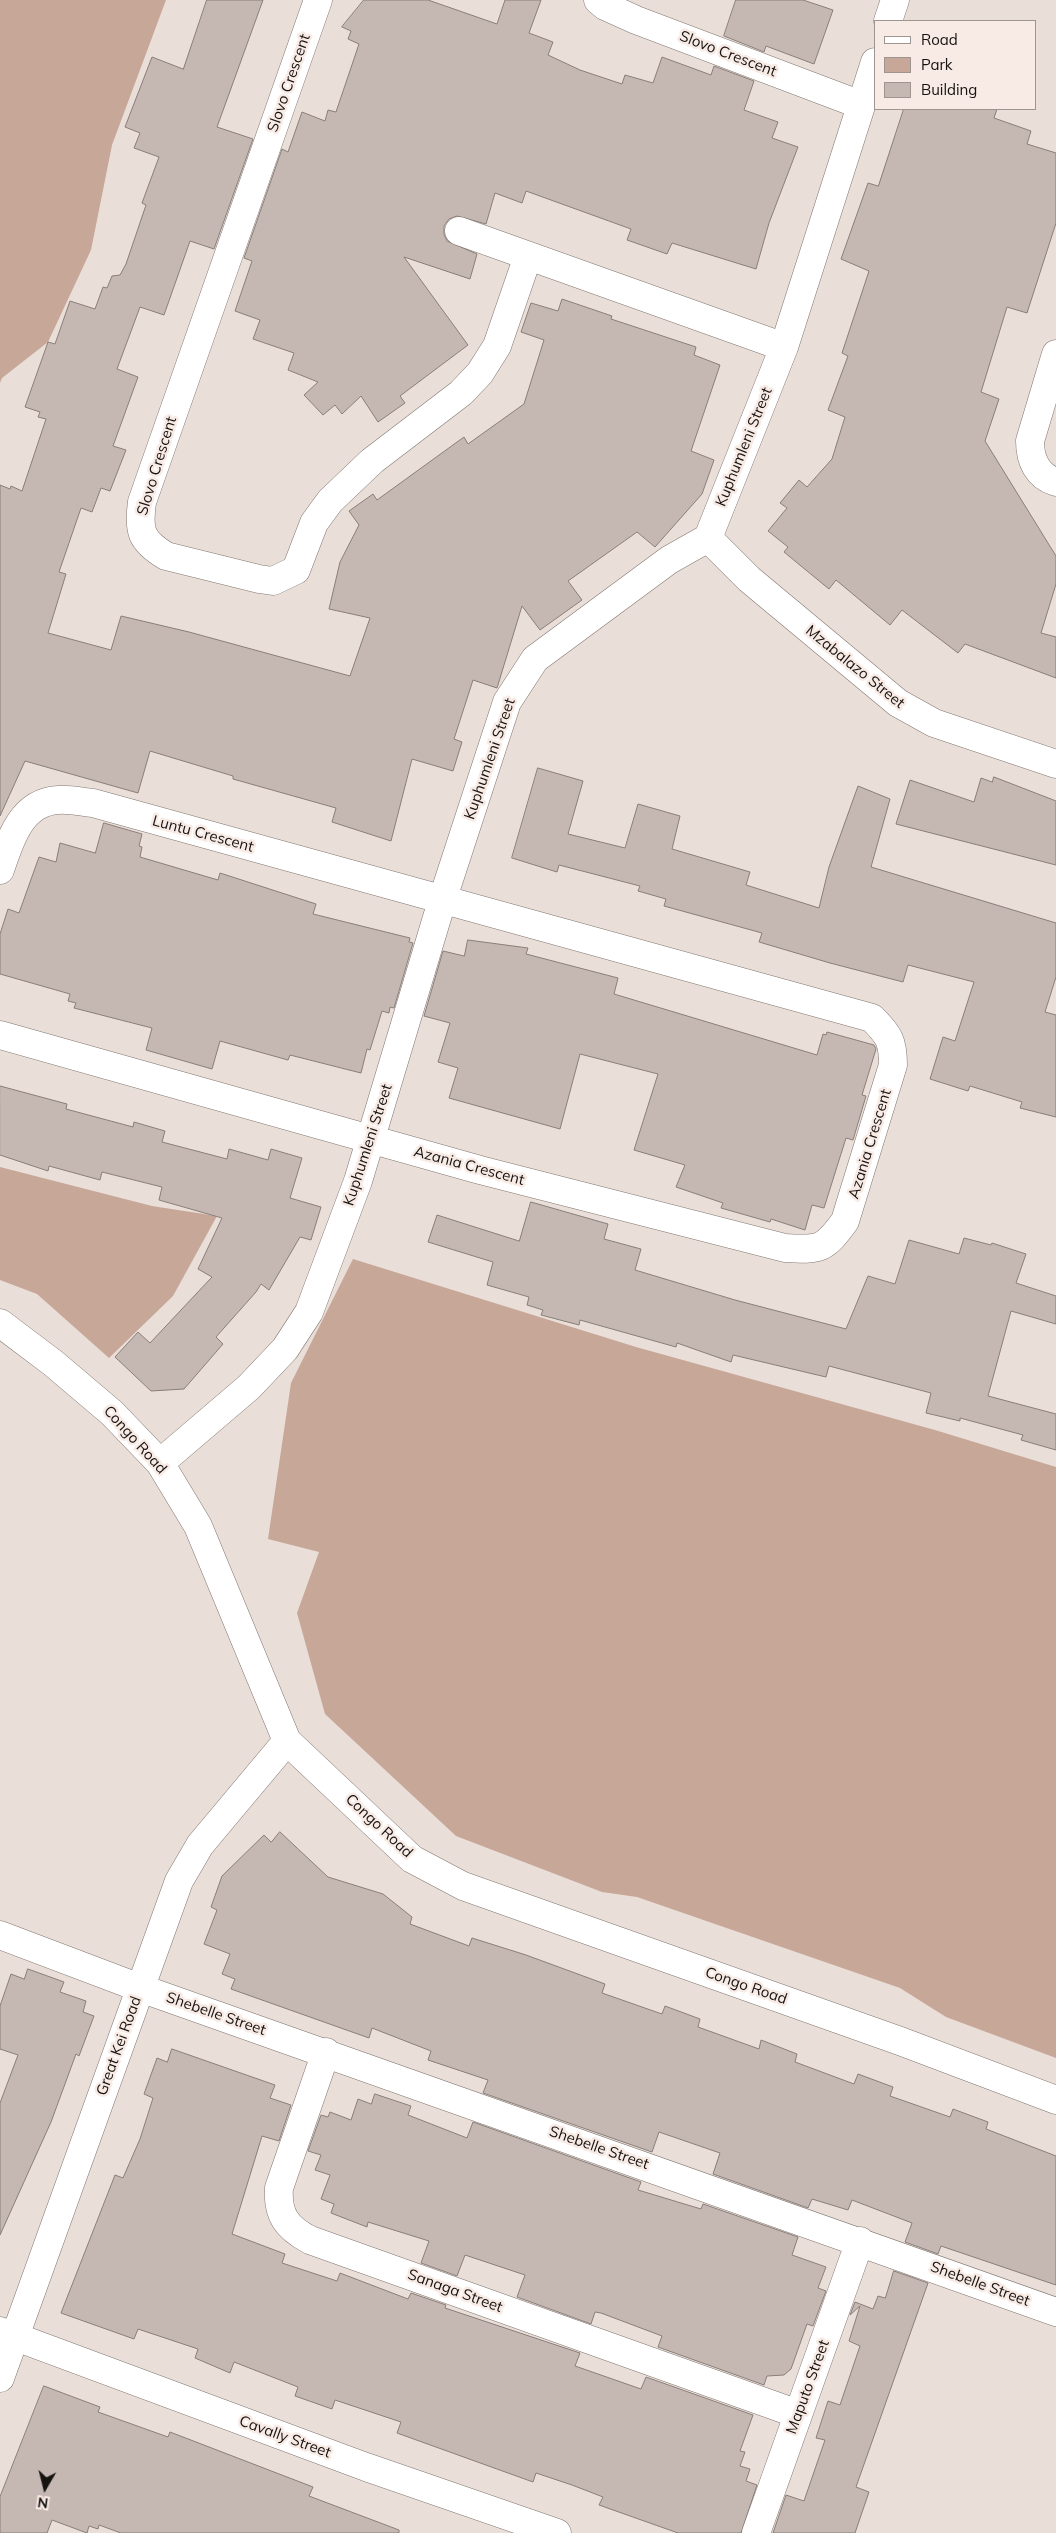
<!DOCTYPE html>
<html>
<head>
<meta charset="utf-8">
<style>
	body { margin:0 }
	#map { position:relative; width:1056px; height:2533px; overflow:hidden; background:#eaded8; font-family:Mulish,sans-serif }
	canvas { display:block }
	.legend { position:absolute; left:874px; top:20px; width:162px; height:90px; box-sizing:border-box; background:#f8ebe5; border:1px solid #9e9490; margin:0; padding:6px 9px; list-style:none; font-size:15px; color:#161210 }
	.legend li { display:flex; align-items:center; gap:10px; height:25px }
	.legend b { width:25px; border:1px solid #9e9490 }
	.north { position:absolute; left:20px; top:2463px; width:50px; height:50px; -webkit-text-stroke:4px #f8ebe5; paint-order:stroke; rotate:188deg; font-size:14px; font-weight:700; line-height:20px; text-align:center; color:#161210 }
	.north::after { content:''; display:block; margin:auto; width:18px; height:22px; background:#161210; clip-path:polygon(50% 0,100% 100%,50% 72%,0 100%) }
</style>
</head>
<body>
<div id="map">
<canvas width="1056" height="2533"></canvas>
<ul class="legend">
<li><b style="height:6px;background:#fff"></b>Road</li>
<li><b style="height:14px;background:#c7a798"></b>Park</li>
<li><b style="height:14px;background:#c5b8b3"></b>Building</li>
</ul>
<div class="north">N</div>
</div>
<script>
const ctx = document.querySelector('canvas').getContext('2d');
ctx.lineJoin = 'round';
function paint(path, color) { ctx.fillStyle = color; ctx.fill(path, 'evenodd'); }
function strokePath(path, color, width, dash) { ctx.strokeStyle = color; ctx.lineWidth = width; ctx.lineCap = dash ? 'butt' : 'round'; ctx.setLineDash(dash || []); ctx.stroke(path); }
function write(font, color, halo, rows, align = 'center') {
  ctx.font = font + ' Mulish,sans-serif'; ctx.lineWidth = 5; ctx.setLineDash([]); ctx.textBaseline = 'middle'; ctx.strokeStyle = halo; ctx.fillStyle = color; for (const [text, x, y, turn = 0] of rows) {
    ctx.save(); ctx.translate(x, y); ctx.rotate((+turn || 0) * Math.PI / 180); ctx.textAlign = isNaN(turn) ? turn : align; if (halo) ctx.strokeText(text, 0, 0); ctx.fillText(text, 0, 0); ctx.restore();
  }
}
paint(new Path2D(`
	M0,0H166L112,145L91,250L48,342L2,378L0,383Z
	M0,1167L152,1206L217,1216L173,1296L109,1358L37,1294L0,1280Z
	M353,1259L636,1347L935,1430L1056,1467V2058L946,2017L900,1988L637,1897L602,1892L456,1836L325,1714L297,1613L319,1552L268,1539L291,1383Z`), '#c7a798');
const building = new Path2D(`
	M207,0H263L217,127L253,139L214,249L190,241L164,315L140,307L117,369L138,377L113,446L126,450L110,491L101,488L92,512L81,508L59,572L66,574L48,633L111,650L121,616L189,632L350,676L370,618L329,609L340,562L359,525L349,511L373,494L377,500L464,437L468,444L524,404L544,340L521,332L531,303L558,311L562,299L612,316L611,319L696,347L694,355L720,365L691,451L714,460L702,494L655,547L637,532L568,581L582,600L540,630L522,606L497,688L473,680L454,739L462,742L453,771L412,759L391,841L332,822L336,808L233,779V776L150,751L138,793L25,761L0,816V485L10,489L11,486L22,491L46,419L38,417L40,412L25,407L48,342L55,344L70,301L95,309L103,287L107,288L112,276L120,275L126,264L146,205L142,203L159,157L134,148L140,133L125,127L152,57L183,69Z
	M364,0H428L497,24L505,0H541L529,33L553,42L548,55L580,70L622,84L625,75L653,83L662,57L711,75L714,66L754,81L744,110L778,122L772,138L798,147L769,223L756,269L672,243L667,254L627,240L631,229L526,191L522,203L495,193L486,224L457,216L449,219L444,226V234L447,241L477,254L470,279L404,257L468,345L400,396L405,403L378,422L361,396L342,414L335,405L323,415L304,395L318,382L288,370L294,353L253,339L260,320L235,311L252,261L244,258L282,149L288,152L302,112L325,121L328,110L336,112L359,44L348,39L351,31L342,27Z
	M736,0H803L833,10L814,64L766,46L764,52L724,36Z
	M904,109H997L994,118L1031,131L1027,144L1056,153V223L1027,313L1007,307L981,392L999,399L985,441L1056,556V584L1041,633L1056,637V678L965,644L958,653L902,610L890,625L836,580L829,589L784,552L788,547L768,531L787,508L780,503L799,480L807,487L832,459L845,417L828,410L848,356L842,353L869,271L841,259L868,183L878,186Z
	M538,768L583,781L568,834L625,848L638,804L680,816L672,849L750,872L746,885L819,908L829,867L858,786L890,799L871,867L1056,923V977L1045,1012L1056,1015V1117L1020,1108L1022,1102L970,1086L968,1091L930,1079L943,1037L955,1041L974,982L908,965L903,982L830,963L759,942L762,933L664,906L666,899L638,891L640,886L559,865L557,872L512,858Z
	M994,777L1056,801V865L896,824L910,780L974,802L981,778L992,782Z
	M104,823L142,834L139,846L142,847L140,857L218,880L220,873L316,904L313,914L410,938L409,942L413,943L394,1008L390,1007L389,1013L382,1011L370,1050L367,1049L361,1073L290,1055L288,1060L220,1041L212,1069L146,1050L152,1028L74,1008L76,1003L68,1001L70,994L0,974V934L8,909L19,913L39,857L56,862L60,843L95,853Z
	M468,940L528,948L526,954L618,978L614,994L817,1055L823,1034L826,1035L827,1032L874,1045L876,1049L862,1095L866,1096L853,1140L846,1138L824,1208L812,1205L805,1230L771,1219L770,1222L721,1208L723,1203L676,1187L685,1165L634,1150L658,1074L580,1054L560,1129L449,1098L458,1068L438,1062L450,1023L424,1016L443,951L464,956Z
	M0,1086L67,1104L66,1109L133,1127L134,1122L165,1131L162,1142L227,1159L229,1149L268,1160L271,1149L302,1158L290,1198L321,1207L311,1240L300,1237L269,1290L261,1284L256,1292L216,1337L223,1344L184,1389L151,1391L115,1357L138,1332L150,1343L212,1277L198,1269L222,1218L159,1200L162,1187L102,1172L100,1180L49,1166L48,1171L0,1155Z
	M531,1202L608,1224L604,1239L641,1249L635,1270L735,1300L846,1329L868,1276L895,1284L909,1240L959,1254L964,1238L991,1245L992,1243L1026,1254L1016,1283L1056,1296V1324L1011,1311L988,1396L1056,1414V1450L1021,1440L1023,1435L960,1418V1421L926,1413L931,1393L829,1366L826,1377L733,1355L731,1362L677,1343L676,1347L580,1320L579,1325L541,1315L543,1310L527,1305L529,1297L487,1285L493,1262L428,1242L437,1215L519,1241Z
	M280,1832L328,1877L383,1894L412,1917L410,1924L469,1946L472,1938L526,1955L605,1984L602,1993L662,2014L665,2006L700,2019L698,2027L759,2049L761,2040L797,2054L795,2062L854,2084L858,2074L893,2087L890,2096L950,2117L953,2109L988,2122L986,2129L1056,2156V2285L941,2246L938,2254L905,2242L912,2223L852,2200L848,2210L812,2199L808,2208L713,2174L720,2153L659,2132L652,2152L483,2093L488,2080L428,2060L431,2051L372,2028L369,2038L231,1989L235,1979L222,1974L230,1954L204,1944L217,1910L211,1907L222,1876L264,1835L271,1842Z
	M28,1969L64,1982L60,1992L86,2001L83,2012L94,2016L79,2056L76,2054L51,2122L0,2235V2103L18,2055L0,2049V2006L11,1974L24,1979Z
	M172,2049L275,2085L270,2098L291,2105L279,2141L262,2136L232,2234L285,2254L282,2263L337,2281L340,2273L408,2299L411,2293L446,2305L445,2308L580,2353L575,2366L641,2389L646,2377L753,2415L740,2451L745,2452L740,2466L750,2469L746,2481L757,2485L741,2533H678L599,2505L603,2497L572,2485L536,2473L533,2482L397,2433L401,2422L335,2400L332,2409L295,2396L298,2387L234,2362L230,2373L195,2358L198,2349L138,2329L134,2339L61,2313L115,2175L123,2178L140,2139L153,2098L144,2094L157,2058L167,2062Z
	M375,2094L411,2106L408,2115L467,2138L473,2122L641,2182L638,2190L701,2209L703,2204L798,2237L792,2255L826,2267L818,2288L826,2291L813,2326L807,2324L791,2369L784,2375L767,2376L764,2385L658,2347L662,2336L601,2313L595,2312L591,2324L517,2297L525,2275L465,2255L457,2276L421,2263L429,2241L368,2222L367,2227L331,2213L334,2204L321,2199L330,2175L315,2170L321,2155L308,2151L321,2115L328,2117L330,2112L351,2120L358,2099L371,2104Z
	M894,2271L928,2283L856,2487L869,2492L855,2533H773L786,2495L804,2501L825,2440L816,2438L828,2401L840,2405L860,2346L849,2341L860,2306L850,2315L855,2302L873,2309L878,2296L885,2298Z
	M44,2386L100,2407L98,2412L168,2437L170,2432L313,2487L309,2496L399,2530V2533H121L99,2525L98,2529L89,2526L87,2533L52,2520L47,2533H0V2497Z`);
paint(building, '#c5b8b3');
strokePath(building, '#897e79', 1);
const minor = new Path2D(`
	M318,0L142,502C138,531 141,541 166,556L259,579L273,581L296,570L314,523L330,501L372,461L461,393L480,373L497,346L528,256
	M598,0L605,6L636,20L861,105
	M888,21L895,0
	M459,231L784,347
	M1056,354L1030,441C1030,460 1037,476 1056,482
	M708,538L749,579L898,703L934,723L1056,764
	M0,870C10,840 21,802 58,800C69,799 82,802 93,803L872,1018C889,1035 893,1041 893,1065L845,1221C824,1250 820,1250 785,1248L480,1170L0,1035
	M0,1323L53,1363L112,1413L160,1463L198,1526L287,1741L412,1859L463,1886L900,2041L1056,2100
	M160,1463L249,1387L285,1349L309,1312L358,1181L442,901L507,702L535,659L669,560L708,538L784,347L875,62
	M0,1935L140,1988L1056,2312
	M326,2052L279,2188C277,2215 287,2228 310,2240L798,2414
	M0,2331L366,2467L557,2533
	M0,2378L179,1881L200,1845L287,1741
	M756,2533L860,2241`);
strokePath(minor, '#827771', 29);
strokePath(minor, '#fff', 28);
write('15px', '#161210', '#f8ebe5', [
	["Slovo Crescent",728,54,21],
	["Slovo Crescent",289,83,-71],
	["Kuphumleni Street",744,447,-68],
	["Slovo Crescent",157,466,-73],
	["Mzabalazo Street",855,667,39],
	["Kuphumleni Street",490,759,-71],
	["Luntu Crescent",203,834,15],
	["Azania Crescent",870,1144,-73],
	["Kuphumleni Street",368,1145,-72],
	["Azania Crescent",469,1166,15],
	["Congo Road",135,1440,48],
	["Congo Road",379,1826,43],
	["Congo Road",746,1986,19],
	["Shebelle Street",216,2014,19],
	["Great Kei Road",119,2046,-70],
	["Shebelle Street",599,2148,19],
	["Shebelle Street",980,2284,20],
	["Sanaga Street",455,2291,20],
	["Maputo Street",808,2387,-70],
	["Cavally Street",285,2437,20]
]);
</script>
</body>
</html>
